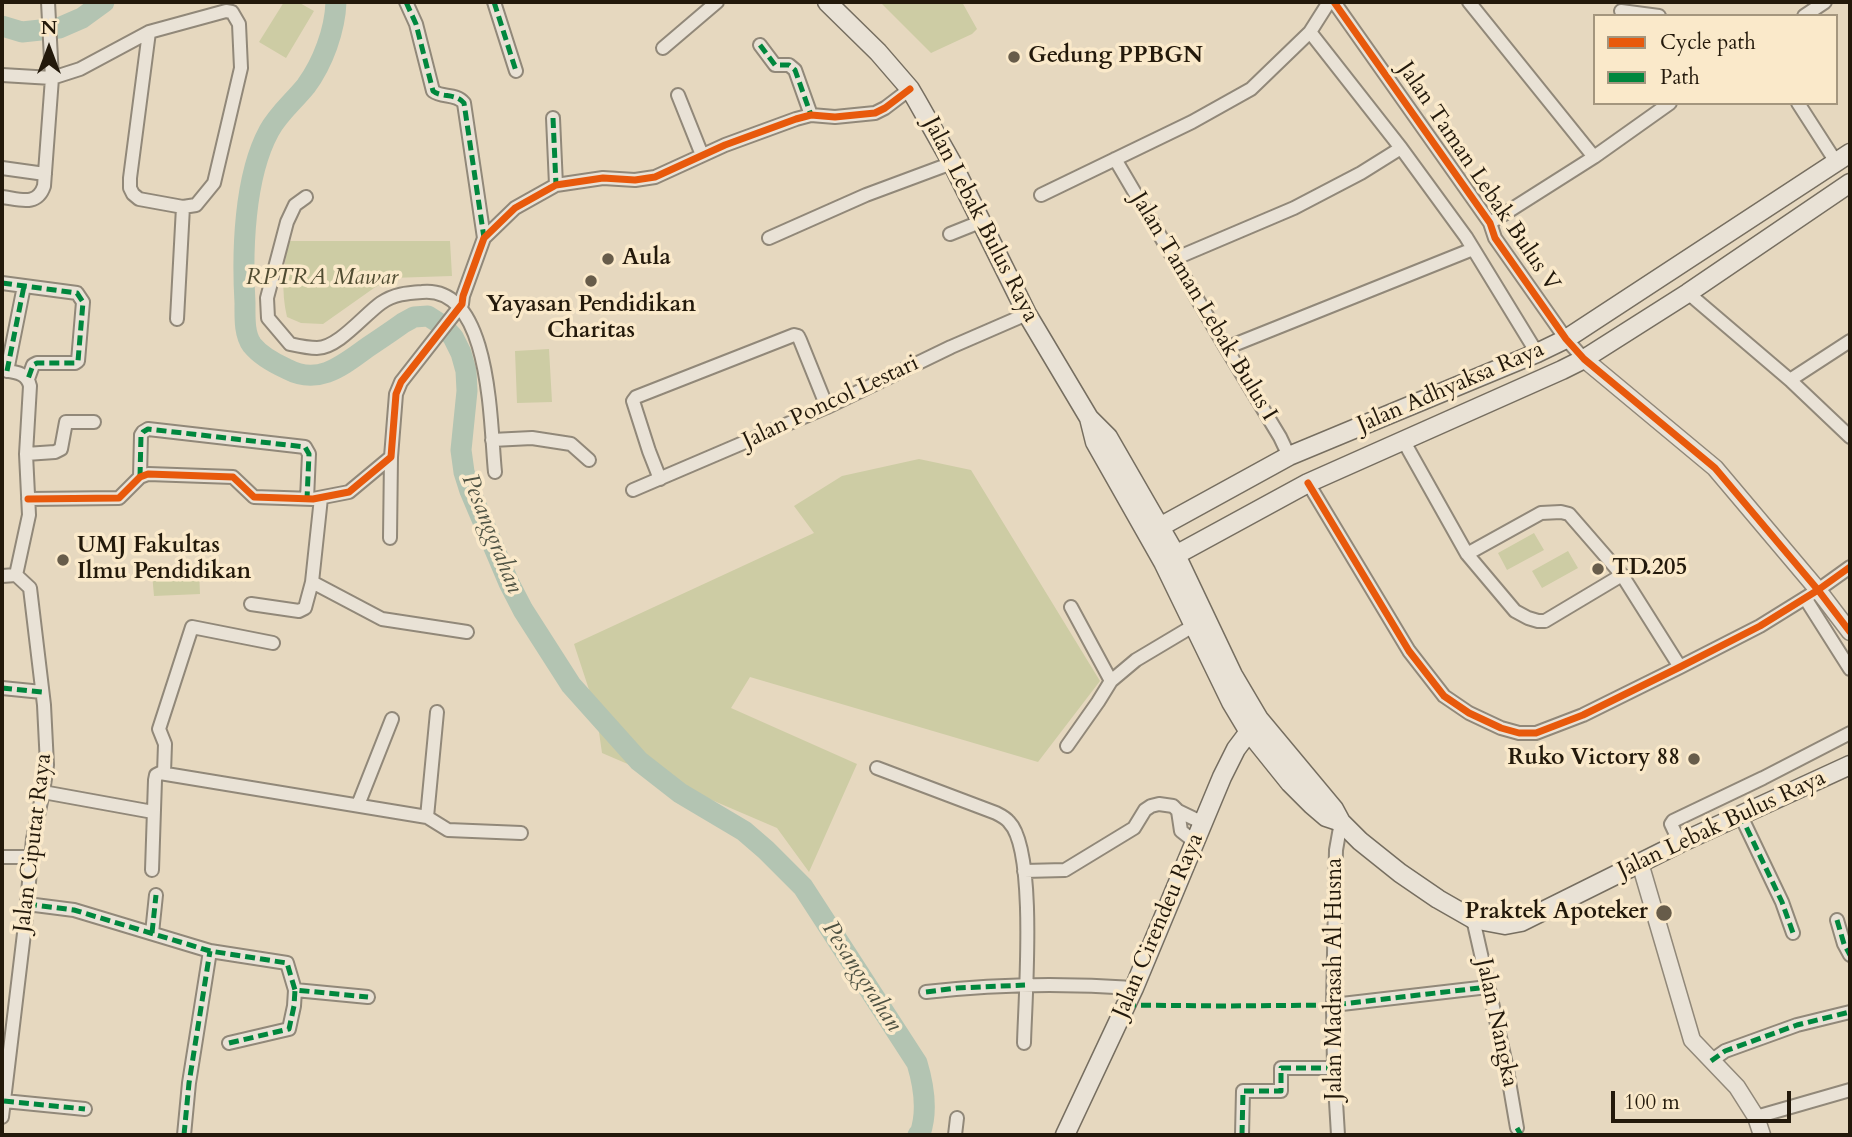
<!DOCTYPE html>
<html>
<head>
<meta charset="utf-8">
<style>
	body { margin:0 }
	#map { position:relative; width:1852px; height:1137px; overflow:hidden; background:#e6d8bf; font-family:Cardo,serif }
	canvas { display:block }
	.frame { position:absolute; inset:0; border:4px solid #23190b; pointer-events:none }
	.legend { position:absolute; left:1593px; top:14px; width:245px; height:91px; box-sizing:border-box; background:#fae9ca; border:2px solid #a4967e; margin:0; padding:9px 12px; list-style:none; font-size:21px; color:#23190b }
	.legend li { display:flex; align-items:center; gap:14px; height:35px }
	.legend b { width:35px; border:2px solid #a4967e }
	.north { position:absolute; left:14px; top:14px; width:70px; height:70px; -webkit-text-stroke:5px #fae9ca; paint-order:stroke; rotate:0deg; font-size:19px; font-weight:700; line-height:28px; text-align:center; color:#23190b }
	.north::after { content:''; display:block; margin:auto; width:24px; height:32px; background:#23190b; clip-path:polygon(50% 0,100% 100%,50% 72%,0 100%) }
	.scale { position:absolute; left:1611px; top:1091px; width:180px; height:32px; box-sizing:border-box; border:4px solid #23190b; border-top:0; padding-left:9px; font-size:21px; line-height:24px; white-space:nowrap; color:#23190b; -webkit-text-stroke:5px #fae9ca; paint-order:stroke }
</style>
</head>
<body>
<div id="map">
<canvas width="1852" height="1137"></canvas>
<div class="frame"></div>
<ul class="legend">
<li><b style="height:9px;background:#e8590c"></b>Cycle path</li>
<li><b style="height:9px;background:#00873e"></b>Path</li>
</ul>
<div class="north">N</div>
<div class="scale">100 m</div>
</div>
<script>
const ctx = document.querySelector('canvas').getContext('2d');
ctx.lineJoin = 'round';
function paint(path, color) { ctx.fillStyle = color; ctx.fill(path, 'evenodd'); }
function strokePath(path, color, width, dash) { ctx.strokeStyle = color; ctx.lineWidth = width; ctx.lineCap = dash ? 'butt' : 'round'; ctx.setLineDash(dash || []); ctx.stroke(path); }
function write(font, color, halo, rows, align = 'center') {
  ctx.font = font + ' Cardo,serif'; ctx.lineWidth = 7; ctx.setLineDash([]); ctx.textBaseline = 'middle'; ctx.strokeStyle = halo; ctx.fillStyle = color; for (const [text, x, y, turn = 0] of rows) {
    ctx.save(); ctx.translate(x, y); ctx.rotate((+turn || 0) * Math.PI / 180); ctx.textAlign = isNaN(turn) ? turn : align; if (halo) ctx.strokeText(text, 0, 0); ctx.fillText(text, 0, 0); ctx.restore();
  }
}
paint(new Path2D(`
	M284,2H298L314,11L286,58L259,42Z
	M880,2H962L977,29L972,34L931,53Z
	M289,241H450L452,276L391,278L374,288L323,324L301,323L287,317C281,291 283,266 289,241Z
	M549,349L552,402L517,403L515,351Z
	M919,459L971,470L1100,681L1038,762L750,677L731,708L857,764L809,872L777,828L602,753L596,711L574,644L814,533L794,506L842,476Z
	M1534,533L1544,550L1507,570L1498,553Z
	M1568,551L1578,568L1542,588L1532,571Z
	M199,570L200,594L154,596L152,573Z`), '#cdcca4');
strokePath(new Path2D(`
	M336,2C335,30 323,63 306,86C294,101 278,114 269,131C244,177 242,252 245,303C245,317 244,334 252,345C260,355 276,364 287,369C319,386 343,365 368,347C380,339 392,331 403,323L414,317L428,316L442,325L453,337L461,353L466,371L467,391L461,450L464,472L470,491L509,583L523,610L571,685L639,761L680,793L744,831L766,850L803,887L917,1063C924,1086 928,1111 920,1134L918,1135
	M2,26L22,32L59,28L82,18L104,2`), '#b3c4b2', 21);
const minor = new Path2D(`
	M406,2L416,24L433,91C442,98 456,93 464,103L484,238
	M494,2L516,71
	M1334,2L1490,223L1495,238L1566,339L1584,359
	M1469,2L1594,157
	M1621,11L1659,16
	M1804,16L1825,2
	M1310,32L1401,148L1466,237L1537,353
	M760,45L775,65H789L795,70L811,115
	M663,48L717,2
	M2,75L52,78L80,69L149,32L226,11L232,12L239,24L241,68L214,183L196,205L183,207L139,199L133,194L130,188V178L149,32
	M678,95L702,155
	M1798,103L1836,162
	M553,118L556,185
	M1115,159L1226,348L1280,437L1289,456
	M2,168L45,174
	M1041,195L1192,122L1251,89L1310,32L1329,2
	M2,197C19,199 37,207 44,186L52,78L48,2
	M306,197L295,205L287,222L267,298L268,318L290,344C299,346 308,348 317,348C338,348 364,315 381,303C394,294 407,293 422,292C492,285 490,426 495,472
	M1490,223L1594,157L1670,103
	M950,234L980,222
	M769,238L866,195L952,163
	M1174,259L1294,208L1361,173L1401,148
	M2,283L77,293L83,302L78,361L75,363H37L33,365L28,379
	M1688,293L1790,380L1850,437
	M177,319L183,207
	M1226,348L1473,249
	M2,370C14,372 27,372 30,386L26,454L29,515L16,575
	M7,371L24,286
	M1790,380L1850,341
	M492,440L532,438L571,444L589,460
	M1403,440L1467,554L1515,611L1528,618L1538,621H1545L1622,575
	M26,454L55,452L61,449L66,422H94
	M140,477L141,435L143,432L148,429L305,447L309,454L307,499
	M660,479L649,451L633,401L636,397L794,335L798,336L800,340L827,407
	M1308,483L1409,651L1444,696L1469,713L1501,728L1519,733H1536L1583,715L1680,667L1760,626L1818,590L1850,567
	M633,490L827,407L951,347L1027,314
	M28,499L119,498L140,477L148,474L233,477L254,497L313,499L349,492L391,457L396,394L401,382L462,304L463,296L484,238L515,208L556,185L603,178L635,180L655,177L725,145L796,119L811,115L835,117L875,113L885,108L910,89
	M390,538L391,457
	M1467,554L1541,513L1561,512L1569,514L1622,575L1680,667
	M2,576L16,575
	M312,582L382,619L467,632
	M1805,598L1850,669
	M251,604L299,611L305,608L312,582L321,498
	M1071,607L1111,681
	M2,688L42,692
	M1067,746L1098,702L1111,681L1136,660L1193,626
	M877,768L996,813C1000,815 1006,818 1009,822C1037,850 1025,1000 1024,1043
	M164,773L165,744L159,729L192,627L273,643
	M43,792L153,812
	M358,805L392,719
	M1178,811L1181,831L1195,842
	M1740,814L1782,902L1793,933
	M427,817L437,712
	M1680,843L1671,824L1673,821L1763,778L1850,733
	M2,857H31
	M152,870L155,780L156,775L160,773L427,817L448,830L521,833
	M1024,871L1065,870L1134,828L1145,810L1151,806L1159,804L1173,806L1178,811L1203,823
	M27,904L74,910L210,951L287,963L295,990L368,997
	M1473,919L1506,1064L1517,1128
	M1837,920L1844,944L1850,955
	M152,933L156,895
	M926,992C994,984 1065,983 1134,988
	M1333,1005L1488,987
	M229,1043L289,1029L294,1006L295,990
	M1711,1061L1725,1051L1797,1025L1850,1012
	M4,1101L85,1109
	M2,1117L25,925L33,839L43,792L47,765L44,705L30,588L16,575
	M1756,1117L1850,1090
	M184,1135L189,1083L210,951
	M955,1135L957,1118
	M1242,1135L1243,1091H1281V1068H1334
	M1338,1135L1334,1068L1333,1005L1336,850L1341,822`);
const tertiary = new Path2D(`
	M1584,359L1715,468L1818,590L1850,632
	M1640,863L1692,1040L1737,1087L1756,1117L1762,1135`);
const secondary = new Path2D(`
	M827,2L878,52L910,89L917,101L952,163L1027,314L1089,418L1108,437L1176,555L1233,675L1259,719L1334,809L1341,822L1360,841L1400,873L1438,899L1473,919L1505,925L1521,922L1680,843L1850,765
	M1089,418L1095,442L1163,562L1231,702L1249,732L1290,783L1312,805L1326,817L1341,822
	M1147,534L1289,456L1537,353L1566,339L1850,153
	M1163,562L1308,483L1562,370L1584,359L1688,293L1850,183
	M1065,1135L1134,988L1222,777L1236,749L1254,725`);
strokePath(minor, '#918879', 16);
strokePath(tertiary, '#918879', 19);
strokePath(secondary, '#766e60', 21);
strokePath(minor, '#e9e2d6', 12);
strokePath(tertiary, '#e9e2d6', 16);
strokePath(secondary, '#e9e2d6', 18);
strokePath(new Path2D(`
	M406,2L416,24L433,91C442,98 456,93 464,103L484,238
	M494,2L516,71
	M760,45L775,65H789L795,70L811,115
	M553,118L556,185
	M2,283L77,293L83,302L78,361L75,363H37L33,365L28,379
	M7,371L24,286
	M140,477L141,435L143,432L148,429L305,447L309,454L307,499
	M2,688L42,692
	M1740,814L1782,902L1793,933
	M27,904L74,910L210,951L287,963L295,990L368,997
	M1837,920L1844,944L1850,955
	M152,933L156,895
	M926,992L957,988L1025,985
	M1126,1005L1224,1006L1333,1005L1488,987
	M229,1043L289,1029L294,1006L295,990
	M1711,1061L1725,1051L1797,1025L1850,1012
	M4,1101L85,1109
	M1517,1128L1521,1135
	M184,1135L189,1083L210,951
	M1242,1135L1243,1091H1281V1068H1334`), '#00873e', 5, [10, 5]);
strokePath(new Path2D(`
	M1334,2L1490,223L1495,238L1566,339L1584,359L1715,468L1818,590L1850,632
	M1308,483L1409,651L1444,696L1469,713L1501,728L1519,733H1536L1583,715L1680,667L1760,626L1818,590L1850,567
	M28,499L119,498L140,477L148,474L233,477L254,497L313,499L349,492L391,457L396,394L401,382L462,304L463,296L484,238L515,208L556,185L603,178L635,180L655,177L725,145L796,119L811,115L835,117L875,113L885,108L910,89`), '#e8590c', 7);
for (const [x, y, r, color] of [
	[1014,57,7,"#675c4a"],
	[608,259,7,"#675c4a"],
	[591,281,7,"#675c4a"],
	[63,560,7,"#675c4a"],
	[1598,569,7,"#675c4a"],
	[1694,759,7,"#675c4a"],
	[1664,913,9,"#675c4a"]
]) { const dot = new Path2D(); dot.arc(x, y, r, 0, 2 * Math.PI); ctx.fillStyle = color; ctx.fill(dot); strokePath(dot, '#fae9ca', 2.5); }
write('bold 23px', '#23190b', '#fae9ca', [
	["Gedung PPBGN",1028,57],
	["Aula",622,259],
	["Yayasan Pendidikan",591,306,"center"],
	["Charitas",591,332,"center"],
	["UMJ Fakultas",77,547],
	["Ilmu Pendidikan",77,573],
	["TD.205",1612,569],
	["Ruko Victory 88",1680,759,"right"],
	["Praktek Apoteker",1648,913,"right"]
], 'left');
write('23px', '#23190b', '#fae9ca', [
	["Jalan Taman Lebak Bulus V",1478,177,56],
	["Jalan Lebak Bulus Raya",980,220,63],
	["Jalan Taman Lebak Bulus I",1203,307,59],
	["Jalan Adhyaksa Raya",1451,388,-23],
	["Jalan Poncol Lestari",831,403,-25],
	["Jalan Lebak Bulus Raya",1722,825,-25],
	["Jalan Ciputat Raya",34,843,-83],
	["Jalan Cirendeu Raya",1159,926,-67],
	["Jalan Madrasah Al Husna",1336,979,-90],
	["Jalan Nangka",1496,1023,78]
]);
write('italic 23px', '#504c32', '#fae9ca', [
	["RPTRA Mawar",322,279]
]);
write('italic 24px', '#4e5243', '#fae9ca', [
	["Pesanggrahan",491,534,68],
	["Pesanggrahan",861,977,57]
]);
</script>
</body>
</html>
